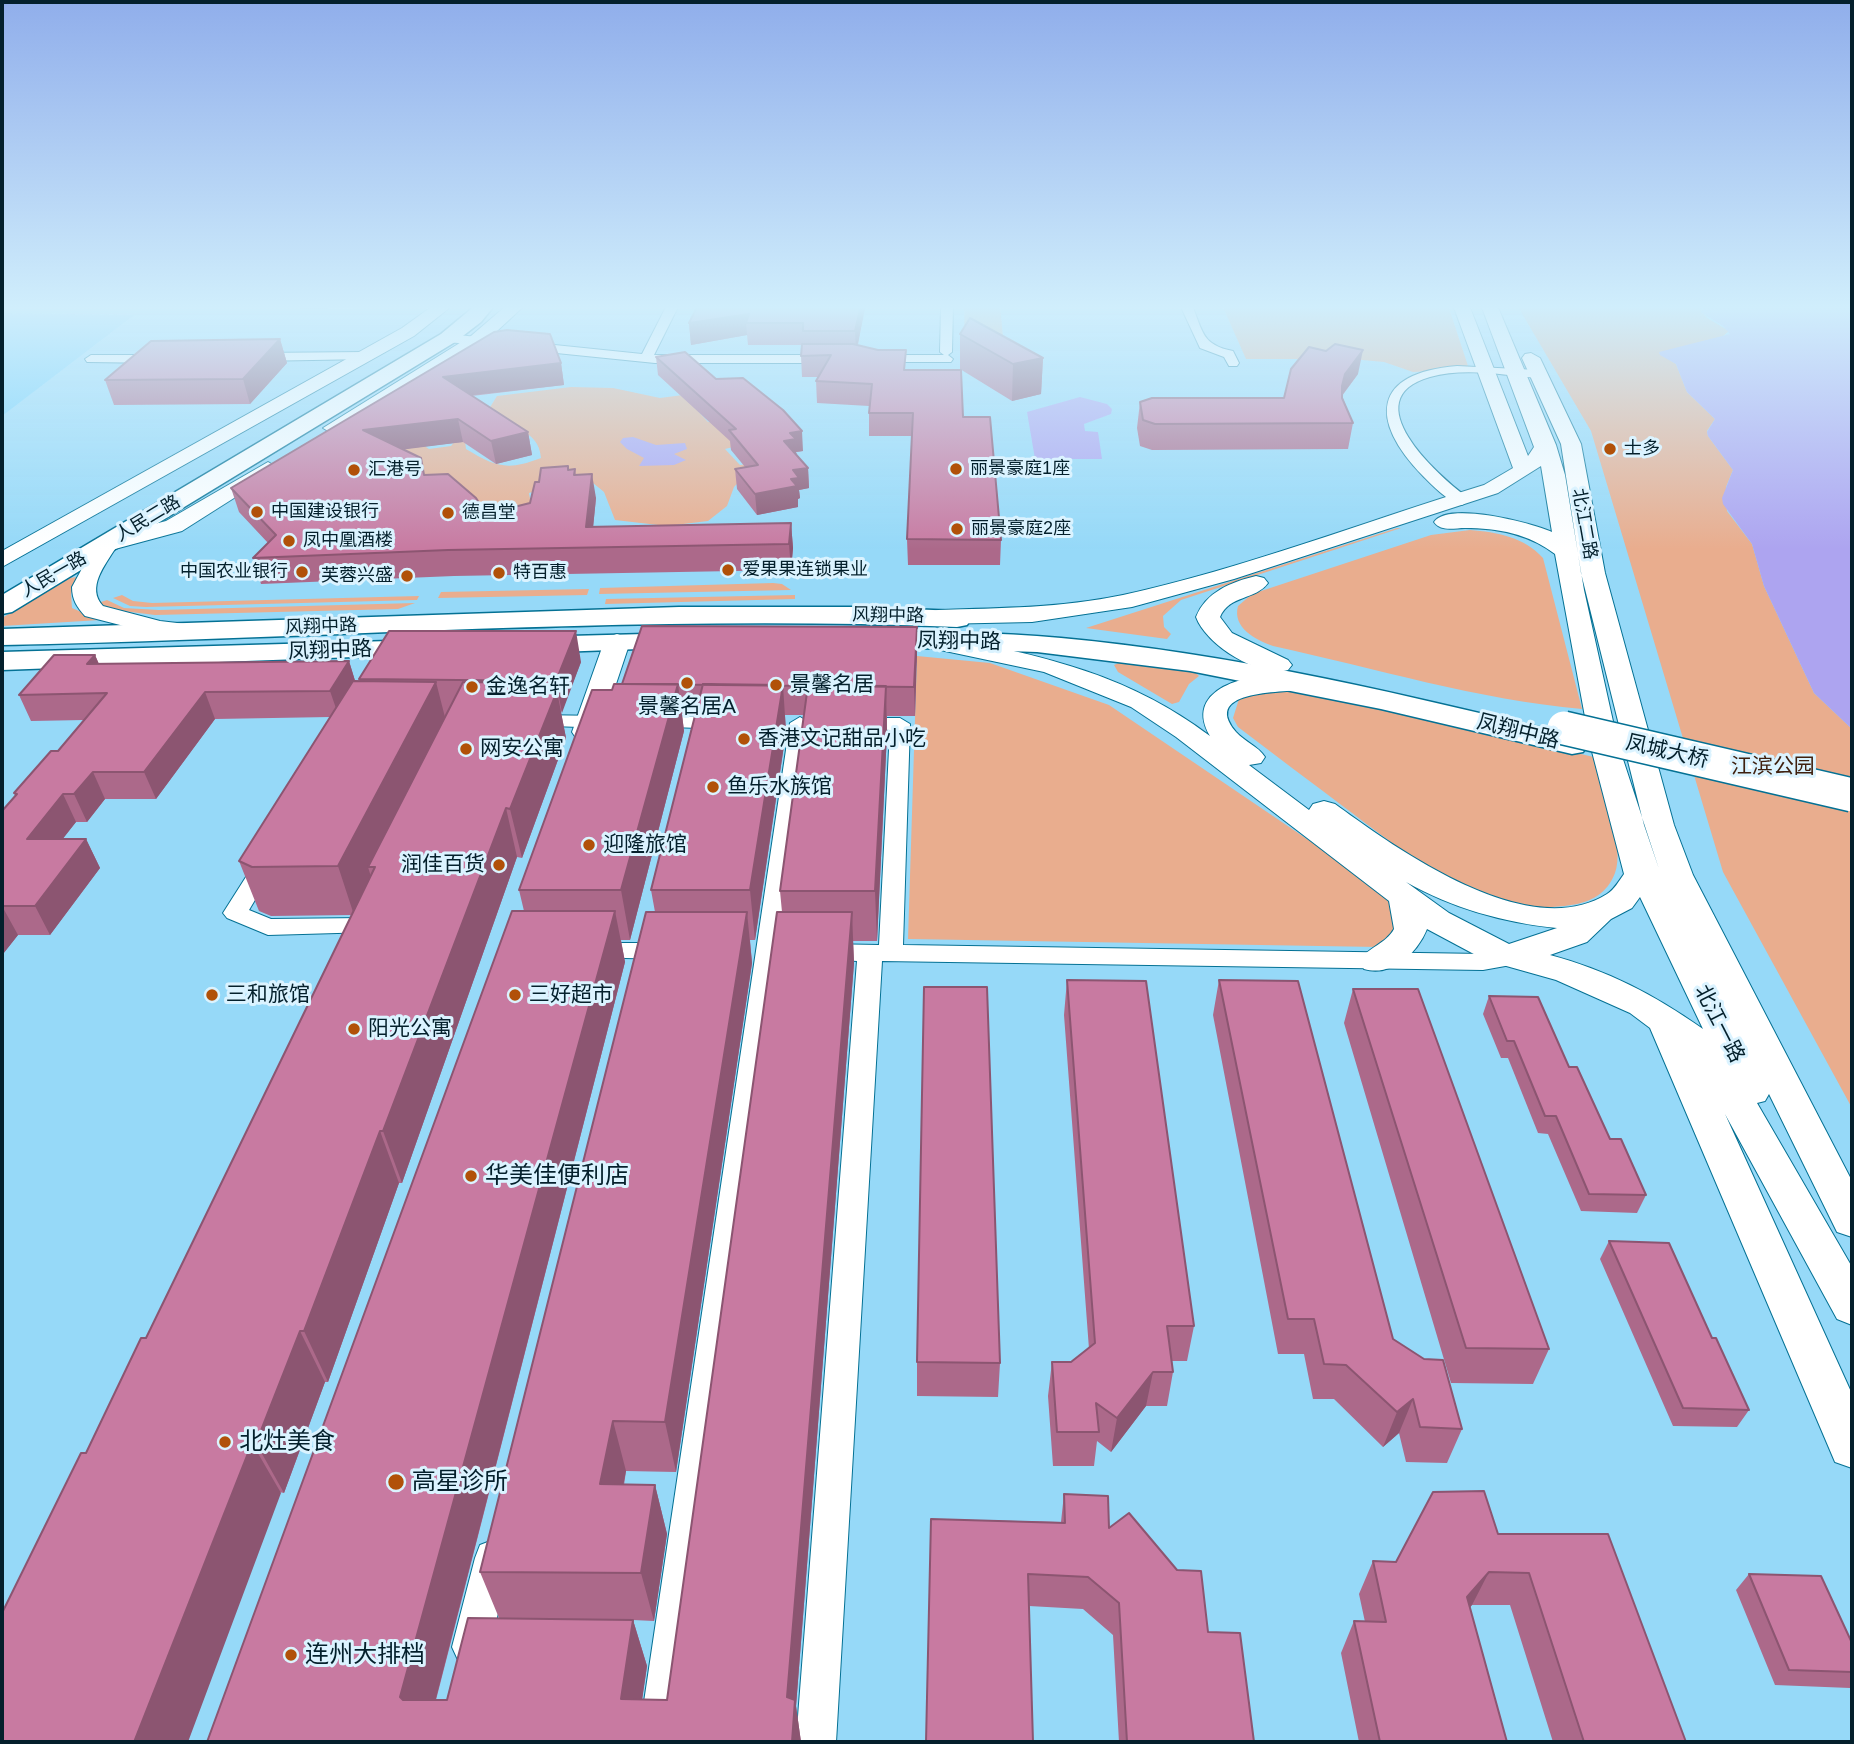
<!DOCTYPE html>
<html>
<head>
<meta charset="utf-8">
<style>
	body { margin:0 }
	#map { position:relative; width:1854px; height:1744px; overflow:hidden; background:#96d9f8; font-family:Arial,sans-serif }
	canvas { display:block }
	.frame { position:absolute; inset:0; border:4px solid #04202c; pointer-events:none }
</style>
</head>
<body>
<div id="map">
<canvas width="1854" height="1744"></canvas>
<div class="frame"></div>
</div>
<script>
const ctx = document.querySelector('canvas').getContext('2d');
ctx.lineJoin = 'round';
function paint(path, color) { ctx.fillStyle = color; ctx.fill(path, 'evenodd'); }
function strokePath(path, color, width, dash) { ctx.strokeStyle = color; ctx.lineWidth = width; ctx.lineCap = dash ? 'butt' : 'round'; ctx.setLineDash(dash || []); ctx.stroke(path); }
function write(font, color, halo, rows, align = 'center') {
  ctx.font = font + ' Arial,"Noto Sans SC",sans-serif'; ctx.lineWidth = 6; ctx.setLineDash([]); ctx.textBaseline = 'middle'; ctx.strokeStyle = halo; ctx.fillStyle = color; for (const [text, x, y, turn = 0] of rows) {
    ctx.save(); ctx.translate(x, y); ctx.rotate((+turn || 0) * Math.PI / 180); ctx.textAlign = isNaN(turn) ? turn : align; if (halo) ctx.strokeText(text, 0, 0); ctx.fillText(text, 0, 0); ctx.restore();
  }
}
paint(new Path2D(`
	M2,313H7L134,315L2,416Z`), '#6fd0fb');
paint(new Path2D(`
	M964,305H1000L1004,348H965Z
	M1222,305H1448L1469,369L1413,372L1384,362L1352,359H1246Z
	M1517,305H1705L1700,309L1707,318L1729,331L1722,337L1659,353L1676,364L1687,392L1715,419L1707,431L1708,436L1733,470L1726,487L1727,511L1752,544L1764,586L1814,693L1852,729V1108L1723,872L1591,431Z
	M571,387L613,388L660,398L683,395L708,422L734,420L737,446L725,449L740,465L749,464L752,468L734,487L727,506L708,521L667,526L615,520L604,492L587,478L529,493L532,510L496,532L447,487L422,473L379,461L411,437L429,449L451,446L456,440L465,441L466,449C496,467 507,471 541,458C539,427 506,429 487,412L497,396Z
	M1397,528H1401L1181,600L1163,616L1164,627L1171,634L1167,639L1086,628Z
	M1470,530C1497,532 1524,537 1543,558L1582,709C1479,700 1374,668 1273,646C1256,640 1232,628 1238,606L1252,594L1431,535Z
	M77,577L71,594L72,608L100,620L2,626V618L70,578Z
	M773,583L782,584L791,590L599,594L600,588Z
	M589,589L587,595L438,598L441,592Z
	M122,595L133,601L152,603L419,596L417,600L146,607L130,606L113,598Z
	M795,595V599L605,604L606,599Z
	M107,600L124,608L159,610L415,603L398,609L155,615L107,609L98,603Z
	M917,656L990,663L1109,705L1366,879L1393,903L1400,928L1378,947L908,939Z
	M1121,662L1194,671L1199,676L1189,684L1179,702L1172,704L1118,672L1114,665Z
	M1301,689L1598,758C1604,786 1625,848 1615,873C1607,894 1591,902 1571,905C1485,919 1412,858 1348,810C1312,783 1275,755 1238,727L1233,718L1239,699L1247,694Z`), '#e9ad8e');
paint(new Path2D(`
	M1705,305H1852V729L1814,693L1764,586L1752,544L1723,504L1722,498L1733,470L1708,436L1707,432L1715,419L1687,392L1676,364L1660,355L1659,352L1730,334L1723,326L1701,312Z
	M1080,397L1107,404L1112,409L1111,414L1084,424L1085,431L1098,432L1102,459H1035L1027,412Z
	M633,437L656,445L685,443L687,449L674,454L686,460L674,465L639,466L644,458L627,449L620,442L623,438Z`), '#ada4f0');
const street = new Path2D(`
	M667,305H679L654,355H833L839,359L833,363H655L448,342L442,338L448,334L642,354Z
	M941,305H953L952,352L948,355L953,359L951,362H873V356L877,355H944L940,352Z
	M1180,305H1192C1203,332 1202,345 1233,351L1239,363L1237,366H1229L1224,357L1200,348Z
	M365,352L369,353V359L256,361L250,357L256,353Z
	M91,355H159L165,359L159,363L87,362L85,359Z
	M1457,366L1538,370L1544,374L1538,378C1504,375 1464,367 1430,377C1353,399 1437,475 1467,497L1470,500L1462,505C1447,501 1433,486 1423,476C1369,420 1372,373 1457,366Z
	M534,715L605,716L615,722L605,728L527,725L524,721L527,717Z
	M653,716L724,717L734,723L724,729L646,726L643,722Z
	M800,717L810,723L678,1742H638L790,723Z
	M856,718H900L910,724L903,945L1483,954L1513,949L1522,951L1525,957L1522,963L1483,970L882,961L836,1742H796L857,961L815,958L812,952L815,946L824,944L879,945L890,730L849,728L846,724L849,720Z
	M266,856L274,858L277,863L249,910L271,919L364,918L372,920L376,926L372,932L268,935L227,918L223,913L258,858Z
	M593,943H667L676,945L679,951L676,957L667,959L584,957L581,951L584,945Z
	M493,1540L506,1545L511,1558L490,1647L484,1660L471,1666L458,1660L452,1647L475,1558L480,1545Z`);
const secondary = new Path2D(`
	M434,305H453L414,336L2,567V551L402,328Z
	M507,305H525L483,344L340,432L333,434L323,428L471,336Z
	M1453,305H1469L1528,456L1534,447L1481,305H1497L1556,445L1565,475L1584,590L1618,744L1659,869L1644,825L1581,573L1561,444L1522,358L1525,354L1531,353L1540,358L1581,444L1605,573L1674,825L1693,875L1852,1181V1237L1837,1232L1769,1094L1765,1101L1757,1103L1852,1267V1325L1837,1319L1725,1114L1852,1394V1468L1835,1462L1650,1028L1630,1013L1556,980L1485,960L1427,929C1417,954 1391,977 1364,969L1359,961C1368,947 1386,944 1394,929L1389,901L1176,737L1131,707L1044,672L931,648L927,643L931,638L940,635C1041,656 1125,672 1210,736C1178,681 1271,668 1307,677L1311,683L1307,689C1289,693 1199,688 1236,732C1245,742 1258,746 1265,757L1261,763L1249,765L1309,810L1313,804L1324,801L1335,804C1397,849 1528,944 1607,894C1614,890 1619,881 1624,874L1590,744L1555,554C1529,534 1498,528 1465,528C1454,528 1441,532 1434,522C1448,501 1533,523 1552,532L1541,466L1498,493L1234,579L1132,607L1032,622L938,624L929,622L926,617L929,612L938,610C1000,608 1062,608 1123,595C1245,568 1364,522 1484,485L1513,468ZM1406,882C1452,908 1505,923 1557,928L1509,944L1449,913ZM1640,897L1703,1029C1653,994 1609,971 1550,955L1587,942L1611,919L1632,908Z
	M268,462L278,468L275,472L182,531L115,549C105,565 86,588 103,606L160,621L194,625L197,630L194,635H159L85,616C77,607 72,600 72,587L98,539L166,521Z
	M1256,576L1264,578L1268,583C1256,600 1229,595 1220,617L1232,633L1288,660L1292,665L1288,670C1259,678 1206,645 1196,617C1206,592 1231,582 1256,576Z
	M617,634L626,637L630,642L600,732L596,738H576L572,732L604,642L608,637Z`);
const primary = new Path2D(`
	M476,305H495L481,322L455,342L12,612L2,614V595L441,334Z
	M679,607H862L957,611L967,613L971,619L967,625L957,627C639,614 320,639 2,645V629Z
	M869,632C933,632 997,632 1061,638C1237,654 1411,696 1583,738L1588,745L1583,752L1572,754L1381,709L1190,671L1037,652L859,646L855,640L859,634Z
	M684,633L694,635L698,641L694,647L530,653L520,651L516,645L520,639L530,637Z
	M425,640L435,642L439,648L435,654L2,670V652Z`);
strokePath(street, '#047194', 2);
strokePath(secondary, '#047194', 2);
strokePath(primary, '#047194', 3);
paint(street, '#fff');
paint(secondary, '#fff');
paint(primary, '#fff');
const primaryBridge = new Path2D(`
	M1564,728L1852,795`);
strokePath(primaryBridge, '#047194', 36, []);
strokePath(primaryBridge, '#fff', 33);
paint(new Path2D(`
	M299,305H428L427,307L300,309Z
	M698,305H865L858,345L906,370L963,417L1001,540L1000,565H908L907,539L912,436H869V406L817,403L816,381L818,377H802L801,356L802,345H748L747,335L691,345L689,323Z
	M494,332L561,363L564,385L472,396L528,432L532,455L496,464L463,442L403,449L425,475L486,514L530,503L539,482L568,466L569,470L575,469L576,475L596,498L593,527L791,523L793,548L791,570L454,576L261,584L253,558L268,543L239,512L231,488Z
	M960,334L1043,358L1041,394L1012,401L960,369Z
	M280,339L287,363L250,404L114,405L105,380Z
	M656,357L803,451L796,452L797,455L808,468L809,488L799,490L800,498L798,499V507L757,515L737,489L735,469L745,467L731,450L730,441L658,375Z
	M1358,374L1342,396L1353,423L1348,449L1152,450L1140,446L1137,428L1140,402L1284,398Z
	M917,627L915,716H887V733L877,941H853L854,963L796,1706L801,1742H207L524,911L519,890L612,690L622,684ZM682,714H695L651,890L655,912L480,1572L499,1618L447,1700H436L625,962L621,940H630L684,731ZM785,715H804L780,891L782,912L667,1700L642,1699L647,1666L633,1620L654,1621L667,1534L655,1485H624L626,1471L676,1472L752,963L750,940H755L786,732Z
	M95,655L99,664L349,661L355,681H360L359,679L581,662L561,713L566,738L522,858L517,857L402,1183H399L328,1382H325L284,1493L86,1453L146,1338L352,915L271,916L259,911L239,861L330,717L215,719L156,799H105L87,822H76L62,839H86L100,868L50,935H18L3,954H2V811L15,796L14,793L58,751L84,720L31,721L19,695Z
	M1067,980L1194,1326L1187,1361H1172L1173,1372L1167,1406H1146L1111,1452L1097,1441L1094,1466H1053L1048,1396L1052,1362H1071L1089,1349L1064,1015Z
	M1219,980L1393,1339L1462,1429L1447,1463L1406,1462L1399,1433L1383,1447L1334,1399H1313L1304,1354H1278L1213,1015Z
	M1353,989L1549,1349L1533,1384L1451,1383L1344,1023Z
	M1489,996L1569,1067L1610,1139L1646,1195L1637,1213L1581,1211L1548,1134L1538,1133L1508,1058H1501L1483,1014Z
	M1609,1241L1712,1338L1749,1410L1737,1427L1673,1426L1600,1259Z
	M917,1362L1000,1363L998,1397L917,1396Z
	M1064,1494L1109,1528L1208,1632L1254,1742H1119L1113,1635L1083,1609L1029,1606L931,1519L1061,1522Z
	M1498,1534L1686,1742H1553L1510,1605H1472L1469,1608L1507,1742H1359L1341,1653L1354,1621L1365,1622L1359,1594L1373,1561L1396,1562Z
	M1749,1574L1852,1672V1685L1850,1688L1775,1685L1736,1590Z`), '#ac698a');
paint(new Path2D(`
	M861,305H865V309L856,352L855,331Z
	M749,314L746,323L747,335L691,345L689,323Z
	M280,339L287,363L250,404L243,379Z
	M1363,350L1358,374L1340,398L1345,374Z
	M1043,358L1041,394L1012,401L1013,364Z
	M561,363L564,385L447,398L443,377Z
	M458,419L463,442L368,454L363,430Z
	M802,431L803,451L796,452L797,459L784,441L790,433Z
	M528,432L532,455L496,464L491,441Z
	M808,468L809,488L799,490L800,498L798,499V507L757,515L755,494L791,479L793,470Z
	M592,474L596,498L591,548L586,527Z
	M791,523L793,548L791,570L789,544Z
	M917,627V656L915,716L914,687Z
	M576,631L581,662L562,713L556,681Z
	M95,655L106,681L87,664Z
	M349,661L357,687L339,717L330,691Z
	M436,682L448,729L368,867L372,880L354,915L338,866Z
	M546,683L551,707L557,691L566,738L522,858L510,809L543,691Z
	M678,684L684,731L630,940L621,890Z
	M783,685L786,732L755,940L750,890Z
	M886,686L887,733L877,941L875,891Z
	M205,692L215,719L156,799L144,772Z
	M93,772L105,799L87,822L74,794Z
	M63,794L76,822L41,867L27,839Z
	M506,808L517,857L402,1183L383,1131Z
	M86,839L100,868L50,935L35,906Z
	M2,906L18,935L3,954L2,951Z
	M615,911L625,962L425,1741L400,1697Z
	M747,912L752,963L676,1472L665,1422Z
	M852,912L854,963L796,1706L801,1742H792L787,1697Z
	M380,1131L399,1183L328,1382L304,1331Z
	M300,1331L325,1382L284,1493L256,1443Z
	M1153,1372L1146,1406L1111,1452L1117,1418Z
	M1413,1399L1399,1433L1383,1447L1397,1412Z
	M613,1421L626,1471L614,1533L600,1484Z
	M252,1443L281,1493L188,1742H134Z
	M655,1485L667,1534L654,1621L641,1573Z
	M1489,1572L1472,1605L1450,1629L1467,1597Z
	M633,1620L647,1666L636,1742L621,1699Z`), '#8c5571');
const building = new Path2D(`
	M698,305H861L855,331H803V323H746L749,314L689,323Z
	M970,318L1043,358L1013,364L960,334Z
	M507,330L550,334L561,363L443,377L528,432L491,441L458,419L363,430L421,458L424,475L448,474L476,498L486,514L530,503L535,482H539L541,468L568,466V470L575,469L574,475L592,474L586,527L791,523L789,544L448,550L253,558L276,535L231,488L494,332Z
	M280,339L243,379L105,380L151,341Z
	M802,344H853L878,350H906L904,370H961L963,417H990L1001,540L907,539L913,413H869L872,384L816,381L831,355L801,356Z
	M1335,344L1363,350L1345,374L1342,386V398L1353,423L1155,424L1143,420L1140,402L1152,398H1284L1291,369L1309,347L1326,351Z
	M685,352L716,379L743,378L783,410L802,431L790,433L796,439L784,441L808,468L793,470L799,478L791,479L797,486L755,494L735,469L758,465L729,430L736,429L656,357Z
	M642,626L917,627L914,687L622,684Z
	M389,631H576L556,681L359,679Z
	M54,655H95L87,664L349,661L330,691L205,692L144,772H93L74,794H63L27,839H86L35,906H2V811L17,794L14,793L51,751H58L107,693L19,695Z
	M353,681L436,682L338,866L252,867L239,861Z
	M463,682L546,683L543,691H557L510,809L506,808L383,1131H380L304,1331H300L256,1443H252L134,1742H2V1613L81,1453H86L141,1338H146L375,867H368Z
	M614,684H678L621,890H519L592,690H612Z
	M703,684L783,685L750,890H651Z
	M808,685L886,686L875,891H780Z
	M512,911H615L400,1697L403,1700H447L468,1618L633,1620L621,1699L667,1700L777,912H852L787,1697L795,1700L792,1742H207Z
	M646,912H747L665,1422L613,1421L600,1484L655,1485L641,1573L480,1572Z
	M1067,980L1146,981L1194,1326H1167L1173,1372H1153L1117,1418L1096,1403L1099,1432H1057L1052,1362H1071L1095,1343Z
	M1219,980L1298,981L1393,1339L1424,1359L1443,1360L1462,1429L1420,1427L1413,1399L1397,1412L1346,1365L1324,1364L1314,1319H1288Z
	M924,987H987L1000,1363L917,1362Z
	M1353,989H1418L1549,1349L1466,1348Z
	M1489,996L1538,997L1569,1067H1577L1610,1139H1621L1646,1195L1589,1194L1556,1116H1545L1514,1041H1507Z
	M1609,1241L1669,1243L1712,1338H1716L1749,1410L1683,1408Z
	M1484,1491L1498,1534H1608L1686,1742H1584L1529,1573L1489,1572L1467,1597L1507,1742H1380L1354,1621L1386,1622L1373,1561L1396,1562L1433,1492Z
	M1064,1494L1108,1496L1109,1528L1129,1513L1177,1570L1201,1571L1208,1632L1240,1633L1254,1742H1127L1119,1603L1088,1577L1028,1574L1033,1742H926L931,1519L1065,1523Z
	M1749,1574L1821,1576L1852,1643V1672L1789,1670Z`);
paint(building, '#c87aa1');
strokePath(building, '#8c5571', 2);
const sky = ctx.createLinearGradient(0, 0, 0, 549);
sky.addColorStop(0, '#90aeeb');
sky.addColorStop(0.56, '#d0eefc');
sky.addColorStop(1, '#d0eefc00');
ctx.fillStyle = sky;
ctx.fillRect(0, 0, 1854, 549);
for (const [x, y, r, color] of [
	[1610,449,7,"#b15109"],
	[956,469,7,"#b15109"],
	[354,470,7,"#b15109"],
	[257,512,7,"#b15109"],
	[448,513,7,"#b15109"],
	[957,529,7,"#b15109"],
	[289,541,7,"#b15109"],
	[728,570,7,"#b15109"],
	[302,572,7,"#b15109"],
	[499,573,7,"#b15109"],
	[407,576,7,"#b15109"],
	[687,683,7,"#b15109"],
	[776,685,7,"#b15109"],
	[472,687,7,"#b15109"],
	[744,739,7,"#b15109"],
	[466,749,7,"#b15109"],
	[713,787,7,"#b15109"],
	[589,845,7,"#b15109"],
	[499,865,7,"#b15109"],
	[212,995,7,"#b15109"],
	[515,995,7,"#b15109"],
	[354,1029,7,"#b15109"],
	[471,1176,7,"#b15109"],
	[225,1442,7,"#b15109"],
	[396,1482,9,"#b15109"],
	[291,1655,7,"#b15109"]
]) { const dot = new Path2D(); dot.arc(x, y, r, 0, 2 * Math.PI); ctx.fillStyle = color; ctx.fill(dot); strokePath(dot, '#dbf3ff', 2.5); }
write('18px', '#04202c', '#dbf3ff', [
	["士多",1624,449],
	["丽景豪庭1座",970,469],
	["汇港号",368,470],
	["中国建设银行",271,512],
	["德昌堂",462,513],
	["丽景豪庭2座",971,529],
	["凤中凰酒楼",303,541],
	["爱果果连锁果业",742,570],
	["中国农业银行",288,572,"right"],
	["特百惠",513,573],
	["芙蓉兴盛",393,576,"right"]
], 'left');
write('18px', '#04202c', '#dbf3ff', [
	["人民二路",148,519,-31],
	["北江二路",1584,524,80],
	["人民一路",54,575,-30],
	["风翔中路",888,616,1],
	["风翔中路",321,627,-2]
]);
write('21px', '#04202c', '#dbf3ff', [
	["凤翔中路",959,642,1],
	["凤翔中路",330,651,-2],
	["凤翔中路",1518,732,14],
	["凤城大桥",1667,752,13],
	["北江一路",1719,1024,63]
]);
write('21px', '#04202c', '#dbf3ff', [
	["景馨名居",790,685],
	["金逸名轩",486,687],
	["景馨名居A",687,707,"center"],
	["香港文记甜品小吃",758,739],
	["网安公寓",480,749],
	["鱼乐水族馆",727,787],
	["迎隆旅馆",603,845],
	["润佳百货",485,865,"right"],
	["三和旅馆",226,995],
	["三好超市",529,995],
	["阳光公寓",368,1029]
], 'left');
write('21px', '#3f200f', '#dbf3ff', [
	["江滨公园",1773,767]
]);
write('24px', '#04202c', '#dbf3ff', [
	["华美佳便利店",485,1176],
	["北灶美食",239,1442],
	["高星诊所",412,1482],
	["连州大排档",305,1655]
], 'left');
</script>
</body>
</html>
